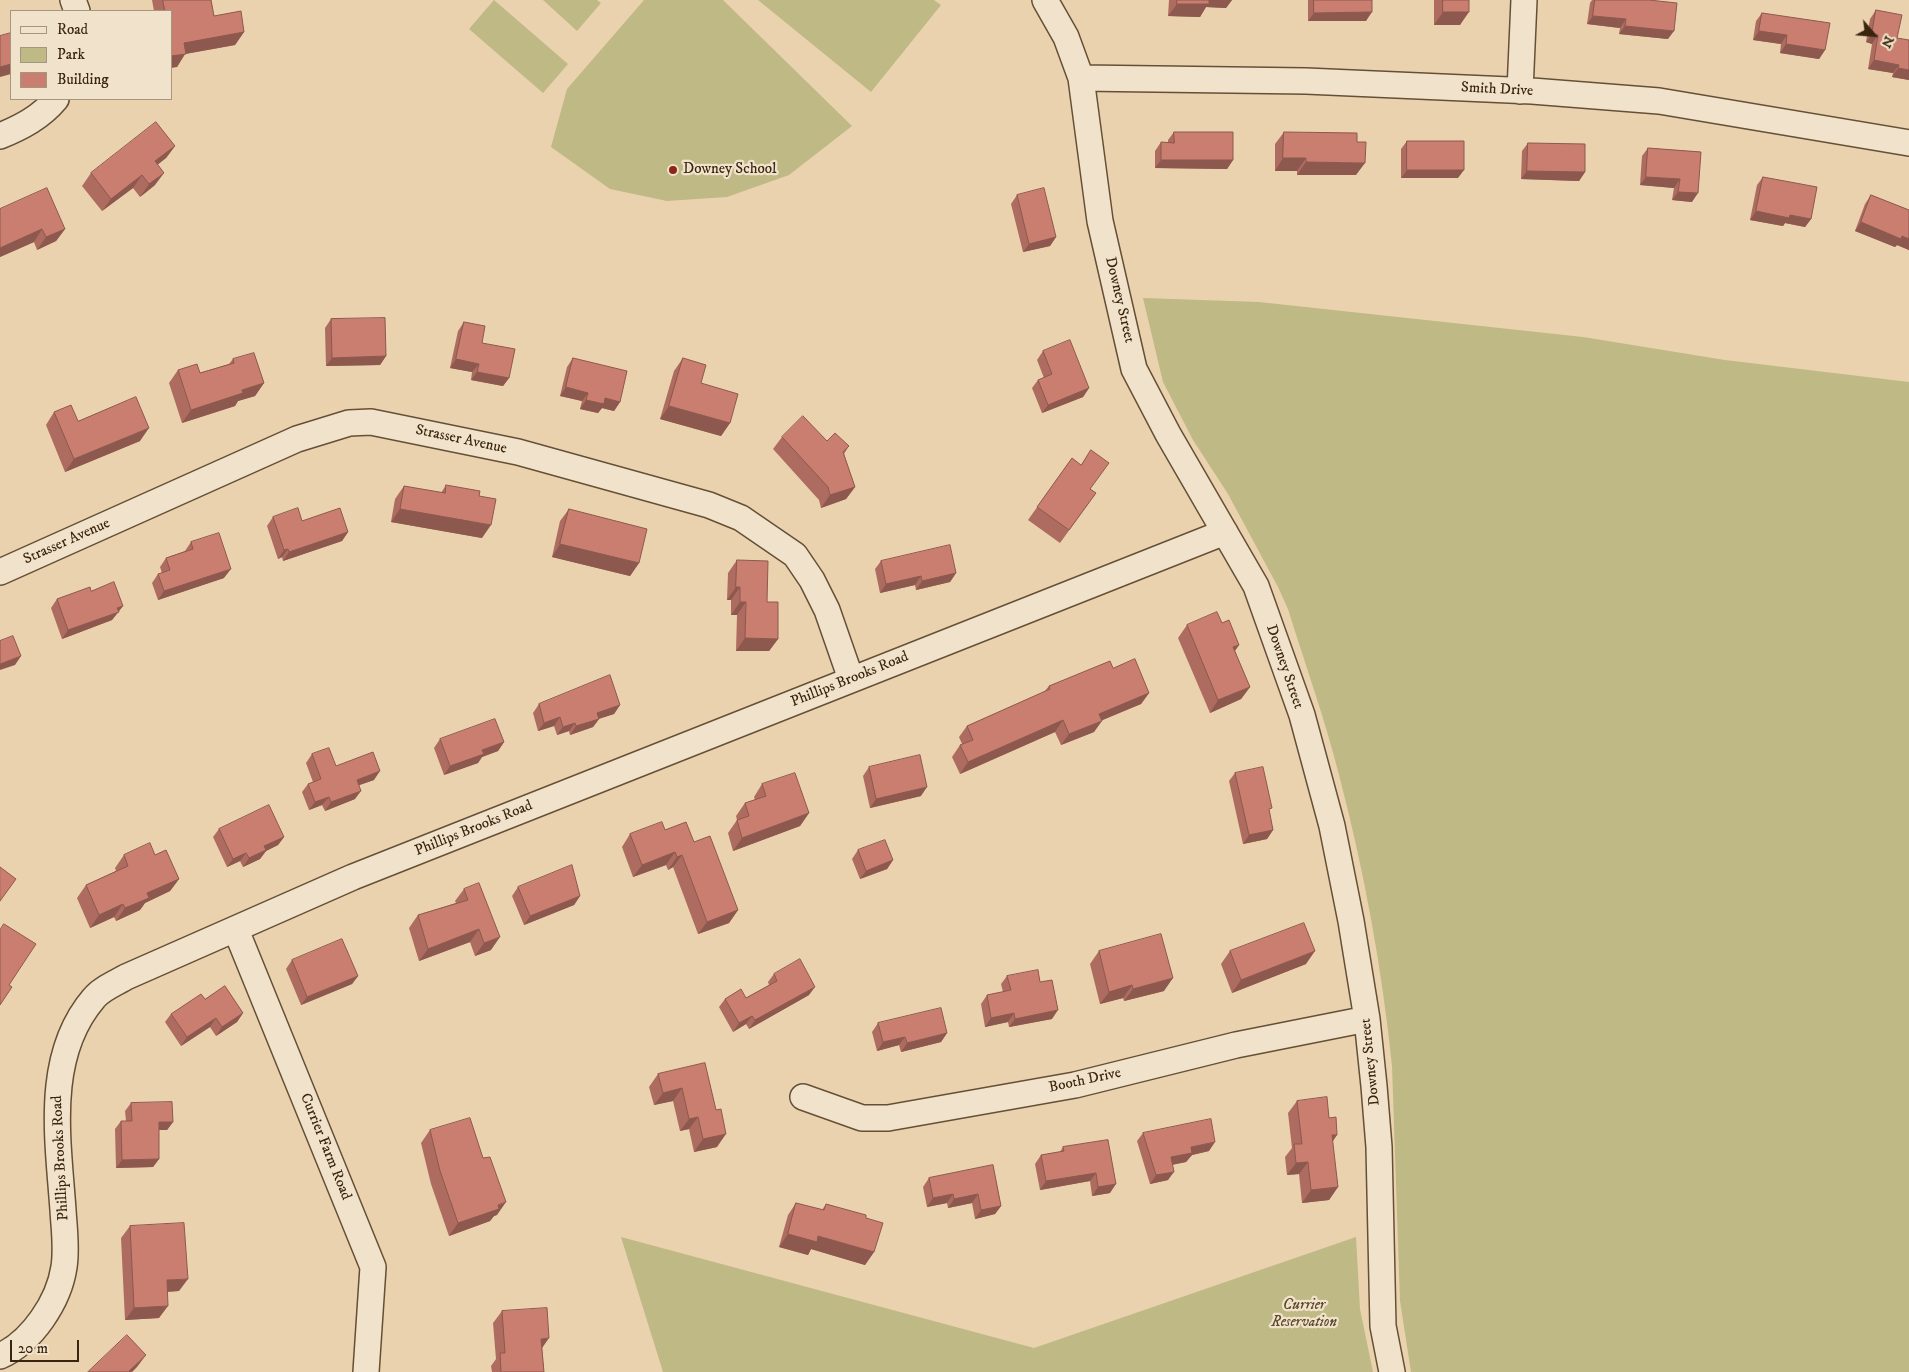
<!DOCTYPE html>
<html>
<head>
<meta charset="utf-8">
<style>
	body { margin:0 }
	#map { position:relative; width:1909px; height:1372px; overflow:hidden; background:#ead2af; font-family:"IM FELL DW Pica",serif }
	canvas { display:block }
	.legend { position:absolute; left:10px; top:10px; width:162px; height:90px; box-sizing:border-box; background:#f1e2cb; border:1px solid #a7967f; margin:0; padding:6px 9px; list-style:none; font-size:15px; color:#39240d }
	.legend li { display:flex; align-items:center; gap:10px; height:25px }
	.legend b { width:25px; border:1px solid #a7967f }
	.north { position:absolute; left:1849px; top:10px; width:50px; height:50px; -webkit-text-stroke:4px #f1e2cb; paint-order:stroke; rotate:117deg; font-size:14px; font-weight:700; line-height:20px; text-align:center; color:#39240d }
	.north::after { content:''; display:block; margin:auto; width:18px; height:22px; background:#39240d; clip-path:polygon(50% 0,100% 100%,50% 72%,0 100%) }
	.scale { position:absolute; left:10px; top:1340px; width:69px; height:22px; box-sizing:border-box; border:2px solid #39240d; border-top:0; padding-left:6px; font-size:15px; line-height:18px; white-space:nowrap; color:#39240d; -webkit-text-stroke:4px #f1e2cb; paint-order:stroke }
</style>
</head>
<body>
<div id="map">
<canvas width="1909" height="1372"></canvas>
<ul class="legend">
<li><b style="height:6px;background:#f1e2cb"></b>Road</li>
<li><b style="height:14px;background:#bfb985"></b>Park</li>
<li><b style="height:14px;background:#c97e6f"></b>Building</li>
</ul>
<div class="north">N</div>
<div class="scale">20 m</div>
</div>
<script>
const ctx = document.querySelector('canvas').getContext('2d');
ctx.lineJoin = 'round';
function paint(path, color) { ctx.fillStyle = color; ctx.fill(path, 'evenodd'); }
function strokePath(path, color, width, dash) { ctx.strokeStyle = color; ctx.lineWidth = width; ctx.lineCap = dash ? 'butt' : 'round'; ctx.setLineDash(dash || []); ctx.stroke(path); }
function write(font, color, halo, rows, align = 'center') {
  ctx.font = font + ' "IM FELL DW Pica",serif'; ctx.lineWidth = 4.5; ctx.setLineDash([]); ctx.textBaseline = 'middle'; ctx.strokeStyle = halo; ctx.fillStyle = color; for (const [text, x, y, turn = 0] of rows) {
    ctx.save(); ctx.translate(x, y); ctx.rotate((+turn || 0) * Math.PI / 180); ctx.textAlign = isNaN(turn) ? turn : align; if (halo) ctx.strokeText(text, 0, 0); ctx.fillText(text, 0, 0); ctx.restore();
  }
}
paint(new Path2D(`
	M494,0L568,64L543,93L469,29Z
	M543,0H597L601,3L577,31Z
	M644,0H723L852,126L789,175L727,197L667,201L610,189L551,147L567,89Z
	M758,0H934L941,5L871,92Z
	M1143,298L1259,302L1583,337L1725,360L1909,382V1372H1411L1400,1301L1392,1066C1382,968 1364,870 1339,775C1325,719 1305,664 1288,609L1278,587L1228,494L1193,440L1163,382Z
	M621,1237L1034,1348L1356,1237L1360,1309L1373,1372H663Z`), '#bfb985');
const street = new Path2D(`
	M73,0L77,11
	M1045,0L1066,37L1081,78L1100,221L1134,369L1168,434L1256,586L1302,715L1332,826L1351,921L1367,1019L1374,1086L1379,1147L1383,1326L1392,1372
	M1081,78L1306,81L1532,91L1659,101L1909,143
	M1520,91L1524,0
	M0,136C22,127 41,117 56,99
	M0,572L297,439L349,423L371,422L518,452L709,505L741,518L795,555L812,580L827,610L851,679
	M236,930L373,1267L366,1372
	M803,1097L862,1118H888L1075,1085L1236,1045L1367,1019
	M0,1356C32,1342 59,1301 64,1267C67,1248 64,1228 63,1210C58,1139 44,1056 94,998C101,989 116,983 126,977L353,877L1225,532`);
strokePath(street, '#655036', 28);
strokePath(street, '#f1e2cb', 25);
paint(new Path2D(`
	M152,0H211L214,16L244,32L235,45L185,54L177,67L171,11H154Z
	M1169,0H1232L1226,8L1206,7L1200,17L1168,16Z
	M1308,0H1372L1366,21H1308Z
	M1434,0H1469L1460,25H1434Z
	M1592,0H1649L1668,39L1619,34L1620,28L1587,24L1590,3Z
	M1876,10L1897,38L1909,80L1892,77L1893,73L1868,69L1872,44L1866,42L1870,19Z
	M1762,13L1825,50L1819,59L1780,53L1781,44L1753,40L1756,21Z
	M1174,132L1233,160L1227,169L1155,168V151L1161,142L1168,143V140Z
	M1284,132L1356,175H1297V171H1275V144Z
	M1407,141L1458,178H1401V149Z
	M1528,143L1585,172L1579,181L1521,179L1522,151Z
	M175,146L166,158L158,164L155,185L140,197L133,188L102,211L82,186L91,173Z
	M1648,148L1701,152L1692,202L1672,200L1674,188L1640,185L1642,156Z
	M1763,177L1811,219L1805,227L1785,223L1783,226L1750,220L1757,185Z
	M1017,195L1056,237L1050,246L1023,252L1011,204Z
	M1871,195L1909,210V250L1897,245L1895,247L1855,231L1865,204Z
	M0,209L65,229L56,241L37,250L34,242L0,257Z
	M331,319L386,356L380,365L326,366L325,328Z
	M464,322L482,343L509,378L503,386L471,380L472,372L450,368L458,331Z
	M1043,351L1089,388L1083,397L1042,413L1032,388L1038,380L1044,378L1037,360Z
	M573,358L620,402L614,411L602,408L598,413L580,409L582,401L560,396L567,367Z
	M683,358L730,423L721,436L660,419L674,371Z
	M233,359L264,383L255,396L238,401L235,406L182,423L169,383L178,370L200,373L229,364Z
	M54,412L78,421L140,441L65,472L46,425Z
	M782,437L827,441L849,446L844,454L855,487L846,499L821,508L819,500L773,449Z
	M1072,458L1090,489L1096,493L1060,543L1028,520Z
	M446,485L482,538L391,522L395,499L404,486L441,493Z
	M569,509L639,563L630,576L552,557L560,521Z
	M273,517L302,521L348,532L342,541L283,561L282,557L278,559L267,526Z
	M191,542L224,578L158,600L152,583L158,574L162,573L160,567L166,558L185,551Z
	M737,560L767,602L778,639L769,651H736L737,615H731V600H727L728,573Z
	M881,561L956,573L950,582L916,590L915,585L880,593L875,569Z
	M91,591L123,606L112,620L62,639L51,608L57,599Z
	M1222,623L1239,645L1235,651L1250,687L1241,699L1210,713L1178,638L1187,625Z
	M1113,668L1149,693L1141,704L1101,720L1094,732L1061,745L1055,732L960,774L952,757L960,745L962,744L959,737L967,726L1044,692L1049,686Z
	M539,704L620,705L614,714L599,719L593,727L570,735L569,731L557,735L554,726L538,731L533,713Z
	M440,739L504,742L498,751L482,757L478,763L444,775L434,748Z
	M312,754L336,766L374,780L359,785L355,799L325,811L322,805L309,810L302,792L308,784L313,782L306,763Z
	M869,767L921,796L870,808L863,776Z
	M1235,773L1269,812L1273,830L1267,839L1243,844L1229,781Z
	M762,784L809,813L800,826L733,851L728,833L737,820L736,816L745,803L755,800L754,797Z
	M219,829L284,837L278,845L266,851L260,859L243,867L240,861L227,867L213,837Z
	M665,830L694,842L738,910L729,923L698,934L673,867L668,870L666,865L633,877L622,847L630,834Z
	M858,850L893,860L887,869L860,879L852,859Z
	M124,855H155L179,879L170,891L145,903L140,910L116,921L114,917L90,928L77,898L86,885L116,871L115,868Z
	M518,887L580,896L574,905L524,925L512,896Z
	M464,889L491,950L475,956L470,942L419,961L409,928L418,915L456,903L455,901Z
	M1099,951L1164,991L1124,1001L1123,998L1100,1004L1090,964Z
	M1230,951L1306,964L1232,993L1221,964Z
	M292,960L358,976L352,984L301,1005L286,969Z
	M774,974L809,995L749,1029L746,1024L733,1032L719,1007L725,999L746,998L769,985L768,982Z
	M1007,976L1040,982L1052,1019L1009,1027L1008,1022L985,1027L981,1004L987,995L1003,992L1001,984Z
	M205,999L243,1013L237,1022L216,1036L210,1027L181,1046L165,1022L171,1014Z
	M878,1023L947,1033L941,1042L901,1052L899,1045L877,1051L872,1032Z
	M705,1063L717,1147L694,1152L689,1129L680,1131L673,1101L654,1105L649,1087L658,1074Z
	M1297,1101L1332,1142L1338,1187L1329,1200L1302,1203L1299,1174L1287,1175L1285,1157L1292,1148L1288,1113Z
	M131,1103L173,1122L167,1130H159V1159L153,1167L116,1168L115,1129L121,1121H126L125,1111Z
	M430,1130L483,1158L497,1215L494,1216L490,1221L449,1236L431,1184L421,1143Z
	M1143,1133L1209,1151L1192,1155L1186,1162L1172,1165L1168,1180L1150,1184L1137,1141Z
	M1108,1140L1110,1193L1092,1196L1090,1181L1040,1190L1035,1164L1041,1155L1060,1152L1063,1147Z
	M993,1165L1001,1206L995,1214L975,1219L972,1203L948,1208L947,1203L927,1207L923,1187L929,1178Z
	M796,1203L822,1210L826,1204L866,1218L874,1252L865,1265L811,1249L808,1255L779,1247L788,1215Z
	M130,1226L179,1291L168,1292L159,1318L125,1320L121,1238Z
	M502,1311L542,1348L544,1372H492L491,1366L496,1359L493,1323Z`), '#ad6c5f');
paint(new Path2D(`
	M1205,0H1232L1226,8L1206,7L1200,17L1168,16L1177,4Z
	M1372,12L1366,21H1308L1314,13Z
	M1443,12H1469L1460,25H1434Z
	M1593,16L1626,19L1620,28L1587,24Z
	M1625,26L1674,31L1668,39L1619,34Z
	M1759,31L1787,35L1781,44L1753,40Z
	M244,32L235,45L185,54L177,67L171,68V56L184,43Z
	M1872,34L1878,35L1872,44L1866,42Z
	M1786,44L1825,50L1819,59L1780,53Z
	M1874,60L1899,65L1893,73L1868,69Z
	M11,64V74L0,77V67Z
	M1898,68L1909,70V80L1892,77Z
	M175,146L166,158L146,174L155,161Z
	M1283,158H1306L1297,171H1275Z
	M1161,160H1233L1227,169L1155,168Z
	M1306,162L1365,163L1356,175H1297Z
	M1407,170H1464L1458,178H1401Z
	M1527,171L1585,172L1579,181L1521,179Z
	M164,173L155,185L140,197L149,184Z
	M142,175L133,188L102,211L111,199Z
	M1646,177L1680,179L1674,188L1640,185Z
	M1678,192L1698,193L1692,202L1672,200Z
	M1756,211L1790,215L1811,219L1805,227L1785,223L1783,226L1750,220Z
	M1861,222L1909,239V250L1897,245L1895,247L1855,231Z
	M42,229L34,242L0,257V248Z
	M65,229L56,241L37,250L46,237Z
	M1056,237L1050,246L1023,252L1029,244Z
	M386,356L380,365L326,366L332,358Z
	M456,359L479,364L472,372L450,368Z
	M477,372L509,378L503,386L471,380Z
	M264,383L255,396L238,401L235,406L182,423L191,410L242,390Z
	M566,387L588,393L582,401L560,396Z
	M1089,388L1083,397L1042,413L1048,405Z
	M605,398L620,402L614,411L602,408L598,413L580,409L586,400Z
	M669,406L730,423L721,436L660,419Z
	M149,428L140,441L65,472L74,459Z
	M855,487L846,499L821,508L830,495Z
	M400,509L491,525L482,538L391,522Z
	M348,532L342,541L283,561L289,552Z
	M560,544L639,563L630,576L552,557Z
	M288,549L282,557L278,559L284,550Z
	M231,569L224,578L158,600L164,591Z
	M956,573L950,582L916,590L922,581Z
	M921,576L915,585L880,593L886,584Z
	M736,587H740L731,600H727Z
	M740,602H746L737,615H731Z
	M123,606L112,620L62,639L68,630Z
	M745,638L778,639L769,651H736Z
	M1239,645L1230,657L1233,647Z
	M21,656L15,665L0,670V664Z
	M1250,687L1241,699L1210,713L1218,700Z
	M1149,693L1141,704L1091,725L1099,714Z
	M620,705L614,714L591,721L597,713Z
	M560,717L554,726L538,731L544,723Z
	M599,719L593,727L570,735L576,726Z
	M1063,720L1055,732L960,774L968,762Z
	M1102,721L1094,732L1061,745L1069,734Z
	M575,723L569,731L557,735L563,727Z
	M504,742L498,751L482,757L478,763L444,775L450,766L482,750Z
	M380,771L374,780L351,788L357,780Z
	M927,787L921,796L870,808L876,799Z
	M361,791L355,799L325,811L331,802Z
	M329,797L322,805L309,810L315,802Z
	M809,813L800,826L733,851L742,838Z
	M1273,830L1267,839L1243,844L1249,835Z
	M284,837L278,845L266,851L260,859L243,867L249,858L264,846Z
	M675,852L666,865L633,877L642,865Z
	M246,853L240,861L227,867L233,859Z
	M682,855L673,867L668,870L677,857Z
	M893,860L887,869L860,879L866,871Z
	M179,879L170,891L145,903L140,910L116,921L125,908L147,893Z
	M580,896L574,905L524,925L530,916Z
	M123,904L114,917L90,928L99,915Z
	M738,910L729,923L698,934L707,922Z
	M479,929L470,942L419,961L428,949Z
	M500,937L491,950L475,956L484,943Z
	M1315,951L1306,964L1232,993L1241,980Z
	M358,976L352,984L301,1005L307,997Z
	M1173,978L1164,991L1124,1001L1133,989Z
	M1132,985L1123,998L1100,1004L1109,992Z
	M815,987L809,995L749,1029L755,1020Z
	M1058,1010L1052,1019L1009,1027L1015,1019Z
	M243,1013L237,1022L216,1036L222,1027Z
	M1014,1013L1008,1022L985,1027L991,1018Z
	M752,1016L746,1024L733,1032L739,1023Z
	M216,1018L210,1027L181,1046L187,1037Z
	M947,1033L941,1042L901,1052L907,1043Z
	M905,1037L899,1045L877,1051L883,1042Z
	M682,1088L673,1101L654,1105L663,1093Z
	M698,1117L689,1129L680,1131L689,1119Z
	M159,1122H173L167,1130H153Z
	M726,1134L717,1147L694,1152L703,1139Z
	M1332,1135H1337L1329,1147Z
	M1215,1142L1209,1151L1192,1155L1186,1162L1165,1166L1171,1157L1191,1147Z
	M159,1159L153,1167L116,1168L122,1160Z
	M1308,1162L1299,1174L1287,1175L1296,1163Z
	M1174,1172L1168,1180L1150,1184L1156,1175Z
	M1096,1173L1090,1181L1040,1190L1046,1181Z
	M1116,1184L1110,1193L1092,1196L1098,1187Z
	M1338,1187L1329,1200L1302,1203L1311,1190Z
	M953,1194L947,1203L927,1207L933,1198Z
	M978,1194L972,1203L948,1208L954,1199Z
	M506,1202L497,1215L494,1216L490,1221L449,1236L458,1223Z
	M1001,1206L995,1214L975,1219L981,1210Z
	M788,1234L818,1236L874,1252L865,1265L811,1249L808,1255L779,1247Z
	M188,1279L179,1291L158,1292L167,1280Z
	M168,1306L159,1318L125,1320L134,1308Z
	M549,1338L540,1351L541,1339Z
	M146,1355L137,1367L132,1372H128Z`), '#8d584e');
const building = new Path2D(`
	M163,0H211L214,16L241,11L244,32L184,43L186,54L171,56V11H165Z
	M1177,0H1209V4H1177Z
	M1314,0H1372V12L1314,13Z
	M1443,0H1469V12H1443Z
	M1595,0H1649L1677,3L1674,31L1625,26L1626,19L1593,16Z
	M1876,10L1902,15L1897,38L1909,40V70L1898,68L1899,65L1874,60L1878,35L1872,34Z
	M1762,13L1830,23L1825,50L1786,44L1787,35L1759,31Z
	M11,33V64L0,67V36Z
	M156,122L175,146L155,161L164,173L149,184L142,175L111,199L91,173Z
	M1174,132H1233V160H1161V142L1174,143Z
	M1284,132L1357,133V142H1366L1365,163L1306,162V158H1283Z
	M1407,141H1464V170H1407Z
	M1528,143L1585,144V172L1527,171Z
	M1648,148L1701,152L1698,193L1678,192L1680,179L1646,177Z
	M1763,177L1817,187L1811,219L1790,215L1789,218L1756,211Z
	M47,188L65,229L46,237L42,229L0,248V209Z
	M1044,188L1056,237L1029,244L1017,195Z
	M1871,195L1909,210V239L1902,236L1901,239L1861,222Z
	M385,318L386,356L332,358L331,319Z
	M464,322L485,326L482,343L515,349L509,378L477,372L479,364L456,359Z
	M1070,340L1089,388L1048,405L1038,380L1052,374L1043,351Z
	M254,353L264,383L242,390L243,393L191,410L178,370L197,364L200,373L234,363L233,359Z
	M573,358L627,371L620,402L605,398L604,404L586,400L588,393L566,387Z
	M683,358L706,365L701,383L738,394L730,423L669,406Z
	M136,397L149,428L74,459L54,412L71,405L78,421Z
	M803,416L827,441L835,433L849,446L843,452L855,487L830,495L828,487L782,437Z
	M1091,450L1109,463L1090,489L1096,493L1069,530L1037,507L1072,458L1081,465Z
	M446,485L480,491L479,496L496,499L491,525L400,509L404,486L445,493Z
	M298,508L302,521L340,508L348,532L289,552L288,549L284,550L273,517Z
	M569,509L647,529L639,563L560,544Z
	M219,533L231,569L164,591L158,574L170,570L166,558L193,549L191,542Z
	M950,545L956,573L922,581L921,576L886,584L881,561Z
	M737,560L768,561L767,602H778V639L745,638L746,602H740V587H736Z
	M114,582L123,606L117,608L119,612L68,630L57,599L90,587L91,591Z
	M1217,612L1222,623L1229,620L1239,645L1233,647L1250,687L1218,700L1187,625Z
	M13,636L21,656L0,664V641Z
	M1135,659L1149,693L1099,714L1102,721L1069,734L1063,720L968,762L960,745L973,740L967,726L1050,689L1049,686L1110,661L1113,668Z
	M610,675L620,705L597,713L599,719L576,726L575,723L563,727L560,717L544,723L539,704Z
	M495,719L504,742L482,750L484,754L450,766L440,739Z
	M329,748L336,766L373,752L380,771L357,780L361,791L331,802L329,797L315,802L308,784L321,779L312,754Z
	M920,755L927,787L876,799L869,767Z
	M1263,767L1272,808L1269,809L1273,830L1249,835L1235,773Z
	M795,773L809,813L742,838L737,820L749,816L745,803L766,796L762,784Z
	M269,805L284,837L264,846L266,850L249,858L246,853L233,859L219,829Z
	M662,822L665,830L686,822L694,842L710,836L738,910L707,922L682,855L677,857L675,852L642,865L630,834Z
	M885,840L893,860L866,871L858,850Z
	M150,843L155,855L166,850L179,879L147,893L149,898L125,908L123,904L99,915L86,885L128,866L124,855Z
	M572,865L580,896L530,916L518,887Z
	M0,867L16,879L0,901Z
	M479,883L500,937L484,943L479,929L428,949L418,915L468,900L464,889Z
	M1304,923L1315,951L1241,980L1230,951Z
	M4,924L36,944L9,985L12,987L0,1005V930Z
	M1161,934L1173,978L1133,989L1132,985L1109,992L1099,951Z
	M342,939L358,976L307,997L292,960Z
	M800,959L815,987L755,1020L752,1016L739,1023L725,999L741,989L746,998L777,981L774,974Z
	M1038,970L1040,982L1052,980L1058,1010L1015,1019L1014,1013L991,1018L987,995L1011,990L1007,976Z
	M225,986L243,1013L222,1027L216,1018L187,1037L171,1014L201,994L205,999Z
	M941,1008L947,1033L907,1043L905,1037L883,1042L878,1023Z
	M705,1063L716,1110L721,1109L726,1134L703,1139L698,1117L689,1119L682,1088L663,1093L658,1074Z
	M1327,1097L1329,1118L1336,1117L1337,1135H1332L1338,1187L1311,1190L1308,1162L1296,1163L1294,1144H1302L1297,1101Z
	M172,1102L173,1122H159V1159L122,1160L121,1121H132L131,1103Z
	M470,1118L483,1158L490,1157L506,1202L498,1205L499,1209L458,1223L440,1171L430,1130Z
	M1211,1119L1215,1142L1191,1147L1192,1153L1171,1157L1174,1172L1156,1175L1143,1133Z
	M1108,1140L1116,1184L1098,1187L1096,1173L1046,1181L1041,1155L1064,1151L1063,1147Z
	M993,1165L1001,1206L981,1210L978,1194L954,1199L953,1194L933,1198L929,1178Z
	M796,1203L824,1210L826,1204L866,1215V1218L883,1223L874,1252L818,1236L817,1242L788,1234Z
	M184,1223L188,1279L167,1280L168,1306L134,1308L130,1226Z
	M547,1308L549,1338L541,1339L544,1372H501L500,1353H505L502,1311Z
	M127,1335L146,1355L129,1371L130,1372H88Z`);
paint(building, '#c97e6f');
strokePath(building, '#8d584e', 1);
for (const [x, y, r, color] of [
	[673,170,5,"#8f2418"]
]) { const dot = new Path2D(); dot.arc(x, y, r, 0, 2 * Math.PI); ctx.fillStyle = color; ctx.fill(dot); strokePath(dot, '#f1e2cb', 2); }
write('15px', '#39240d', '#f1e2cb', [
	["Smith Drive",1497,90,3],
	["Downey Street",1119,300,77],
	["Strasser Avenue",461,440,12],
	["Strasser Avenue",67,542,-24],
	["Downey Street",1284,667,71],
	["Phillips Brooks Road",850,680,-22],
	["Phillips Brooks Road",474,829,-22],
	["Downey Street",1371,1062,-96],
	["Booth Drive",1085,1081,-12],
	["Currier Farm Road",325,1147,68],
	["Phillips Brooks Road",61,1158,-93]
]);
write('15px', '#39240d', '#f1e2cb', [
	["Downey School",683,170]
], 'left');
write('italic 15px', '#5a492b', '#f1e2cb', [
	["Currier",1304,1306],
	["Reservation",1304,1323]
]);
</script>
</body>
</html>
